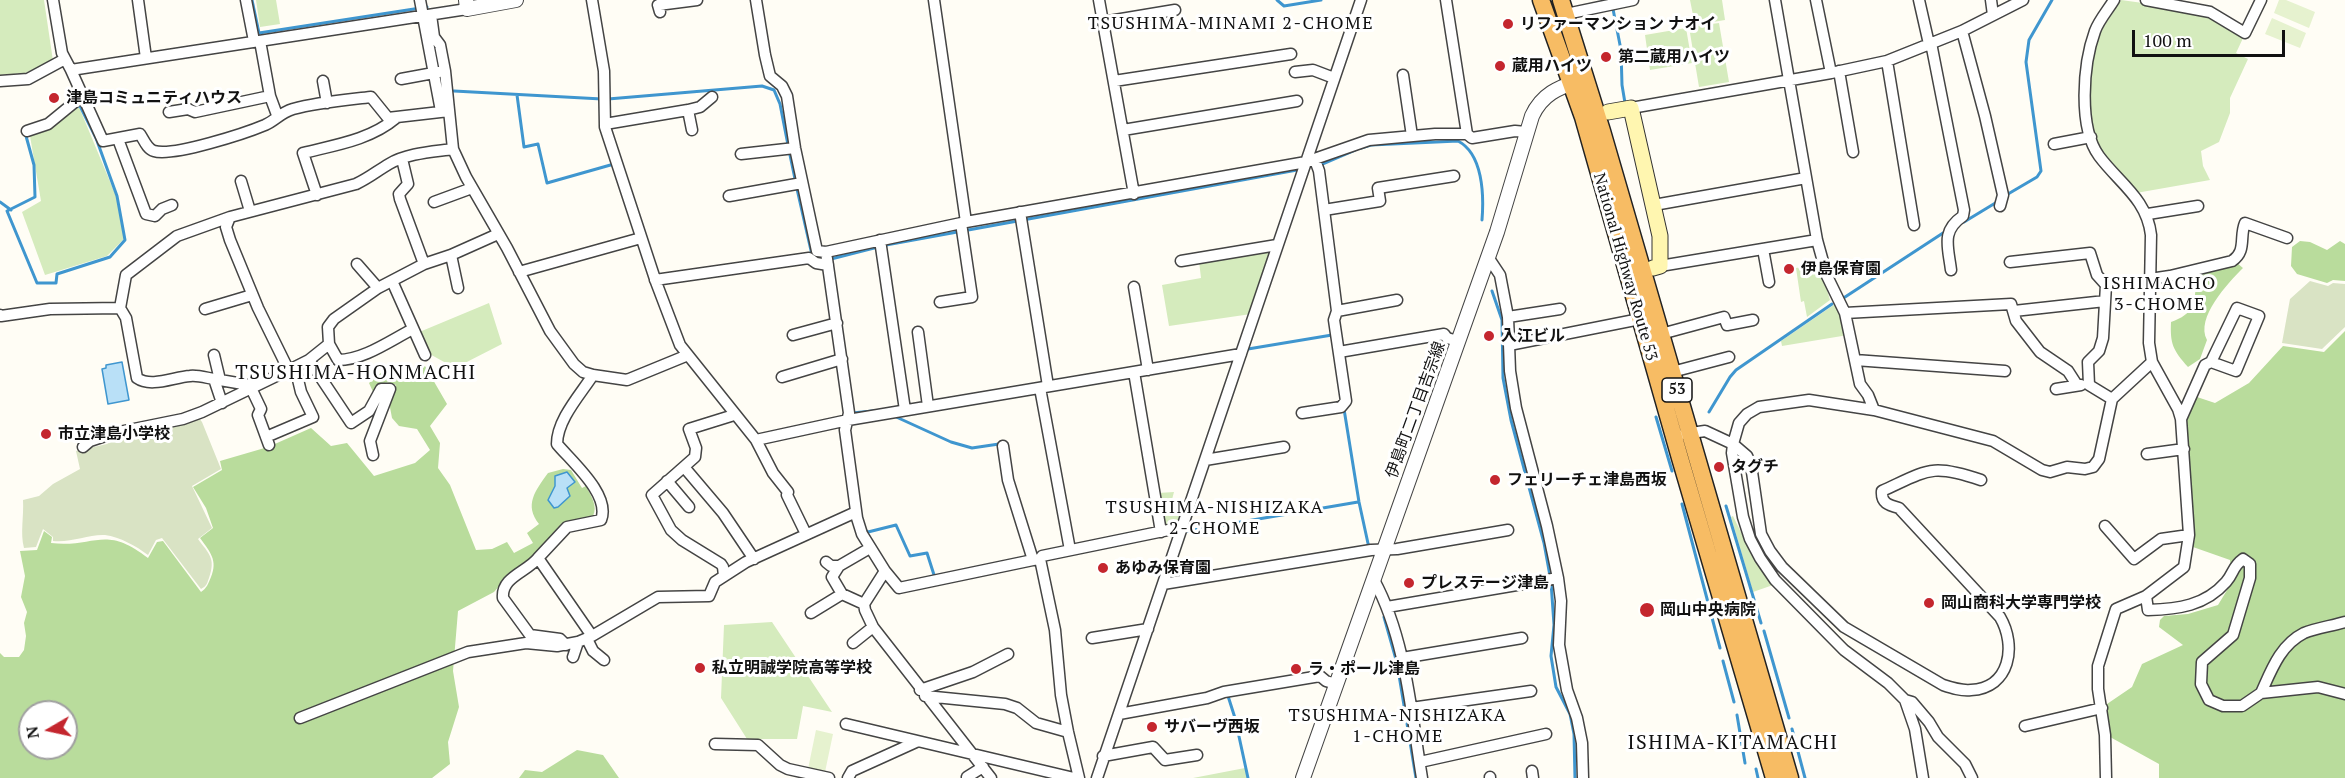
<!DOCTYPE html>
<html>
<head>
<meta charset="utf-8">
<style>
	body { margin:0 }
	#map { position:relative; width:2345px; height:778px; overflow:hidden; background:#fffdf5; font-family:"PT Serif",serif }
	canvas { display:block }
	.north { position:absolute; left:18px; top:700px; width:60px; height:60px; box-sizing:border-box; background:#fff; border:2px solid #a0a0a0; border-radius:50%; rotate:261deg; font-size:16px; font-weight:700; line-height:24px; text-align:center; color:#111 }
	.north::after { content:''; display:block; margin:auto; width:21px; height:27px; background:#c4262e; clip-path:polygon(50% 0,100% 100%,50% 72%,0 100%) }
	.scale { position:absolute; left:2132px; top:30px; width:153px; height:27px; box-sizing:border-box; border:3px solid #111; border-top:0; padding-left:8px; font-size:18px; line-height:21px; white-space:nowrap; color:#111; -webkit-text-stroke:4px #fff; paint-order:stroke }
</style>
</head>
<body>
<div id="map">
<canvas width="2345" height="778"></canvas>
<div class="north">N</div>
<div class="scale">100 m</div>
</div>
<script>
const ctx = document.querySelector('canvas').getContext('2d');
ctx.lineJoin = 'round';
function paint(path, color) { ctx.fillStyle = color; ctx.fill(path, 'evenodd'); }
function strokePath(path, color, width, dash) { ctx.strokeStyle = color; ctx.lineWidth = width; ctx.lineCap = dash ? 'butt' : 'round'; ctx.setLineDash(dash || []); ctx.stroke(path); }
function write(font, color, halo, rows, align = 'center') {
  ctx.font = font + ' "PT Serif","Noto Sans JP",serif'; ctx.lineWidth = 6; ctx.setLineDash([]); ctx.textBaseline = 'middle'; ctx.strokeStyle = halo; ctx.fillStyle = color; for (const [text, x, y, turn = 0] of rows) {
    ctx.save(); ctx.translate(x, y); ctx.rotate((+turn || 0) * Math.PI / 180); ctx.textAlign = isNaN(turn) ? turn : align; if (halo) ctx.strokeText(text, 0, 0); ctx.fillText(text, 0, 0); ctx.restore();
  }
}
paint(new Path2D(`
	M0,0H44L53,61L25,73L0,75Z
	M256,0H276L280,24L260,27Z
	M1690,0H1722L1725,20L1695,25Z
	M2121,0L2194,10L2209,14L2244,36L2236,53L2248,59L2230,98V113L2219,142L2201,151L2203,166L2210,180L2136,193C2124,180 2109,165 2100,150C2085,122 2085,64 2099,36C2105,23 2114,12 2121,0Z
	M1719,23L1729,82L1699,87L1689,27Z
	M1686,28L1692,63L1650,70L1645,35Z
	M77,107H79L116,196L124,239L107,256L45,275L22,212L41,201L30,136L52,126Z
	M1266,250L1271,255L1251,314L1169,326L1162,285L1201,278L1199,261Z
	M1819,264L1830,300L1807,317L1804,301L1801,302L1796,268Z
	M1838,302L1848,335L1782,346L1781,341Z
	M489,303L502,344L455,368L426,352L417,333Z
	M1174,492L1170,507L1181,513L1177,525L1164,527L1158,493Z
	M1733,516L1756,563L1773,585L1753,592L1731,517Z
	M772,622L832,712L803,706L797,739H747L721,698L724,625Z
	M1245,768L1247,778H1193Z`), '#d5ebbd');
paint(new Path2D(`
	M2300,241L2310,242L2327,250L2340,241L2345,244V281L2333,280L2327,283L2297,274L2291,266L2292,247Z
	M2237,263L2243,268C2228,283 2195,318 2207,340L2200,359L2188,367C2173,350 2170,344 2171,322C2194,314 2195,303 2196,281L2205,273Z
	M2345,331V778H2159V764L2110,737L2107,704L2132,687L2142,664L2183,645L2159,627L2160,620L2164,616L2188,614L2218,605L2232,582L2230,560L2193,547L2195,538L2184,420L2197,397L2215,403L2249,383L2283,346L2324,352Z
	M425,366L447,404L430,426L440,443L438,468L450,485L476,550L492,549L507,542L514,553L533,543L527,533L539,524C524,505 535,491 548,473L563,469L571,470L582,488L586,486C591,496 598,506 593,516L562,523L532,557L510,574L494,592L458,611L453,671L459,707L448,742L450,764L432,778H0V653L4,657H19L24,650L26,636L24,623L27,612L21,597L25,576L20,551L37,550L44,531L52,537L51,543C95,548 105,524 148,558L157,542L163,541L201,592C207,588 208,584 211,577C218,560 210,552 200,538L213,528L206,508L193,487L222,470L220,461L268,447L311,428L331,446L347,443L374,476L415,463L430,450L417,429L399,426L392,418L389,402L391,403L396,385C385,379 379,384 374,394L369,383L381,373L396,370L412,373ZM30,712H66V748H30Z
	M577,750L603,755L619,778H519L525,770L542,772Z`), '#b9dc9c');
paint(new Path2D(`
	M2310,281L2328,286L2333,283L2345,284V327L2322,349L2282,343L2290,299Z
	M198,417L202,422L221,469L192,486L212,528L198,539C209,554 216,558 209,578C207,583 207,586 201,589L162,538L156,540L148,555C136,546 120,537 105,535C89,534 71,543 53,541V537L43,529L36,547L24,548C20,533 24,517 23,500L39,496L53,484L80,469L76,451L107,444L114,440V437Z`), '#d9e3c4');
paint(new Path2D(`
	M2279,0H2286L2315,12L2309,28L2274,13Z
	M2272,18L2306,33L2300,48L2265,34Z
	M816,730L833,734L825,772L808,769Z`), '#e6f2cf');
const water = new Path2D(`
	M122,362L129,400L108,404L102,369L106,368V365Z
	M567,472L575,482L567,488L570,496L558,507L554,508L548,500L555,486V476Z`);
paint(water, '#b9e0f7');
strokePath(water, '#3f96cf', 1.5);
strokePath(new Path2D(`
	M252,0L259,33L427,7
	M1277,0L1284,6L1321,0
	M1613,9L1621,50L1622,85L1625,103
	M454,91L602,99
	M517,95L524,147L538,144L547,183L614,164
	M608,99L762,86L774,90L780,104L788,145
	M76,106H80L96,138L117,196L125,240L110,257L57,274L56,283H37L7,211L35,197L34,165L26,136L50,126Z
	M1361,148L1371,145L1458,141C1483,154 1484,195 1482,220
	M790,155L795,179
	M1320,165L1355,150
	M797,189L812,255
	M2008,194L2037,177L2041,171L2026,62L2029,40L2052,0
	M0,202L11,210
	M1964,222L1997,202
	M886,245L1297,170
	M831,259L878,247
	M1492,291L1502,320L1503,378L1511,420L1544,543L1550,576
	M1842,299L1943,233
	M1248,349L1332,335
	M1344,409L1359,502L1369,548
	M1709,412L1730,377L1736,370L1832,304
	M852,413L883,410
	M894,416L951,442L972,448L999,444
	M1656,417L1672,471
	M1682,504L1720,648
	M1726,506L1761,623
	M865,530L868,532L896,525L910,556L927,553L935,578
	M1188,531L1358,502
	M1551,582L1554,625L1551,656L1556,687L1570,714L1574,734L1575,778
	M1384,617L1397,663L1416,778
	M1764,631L1789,718
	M1723,661L1734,702
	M1228,696L1235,718L1248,778
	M1737,715L1745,763
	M1792,729L1805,778
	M1756,769L1758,778`), '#3f96cf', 3);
const minor = new Path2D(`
	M53,0L62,53L71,70L467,9
	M138,0L146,58
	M246,0L254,41
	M420,0L441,111
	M592,0L604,71L605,127L656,282L680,345L756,440L848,420L1241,354
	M756,0L765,55L770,76L782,86L787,96L795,148L817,251L826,252L849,413L845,430L857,518L862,534L885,571L864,604L865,610L873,627L991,778
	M934,0L966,222
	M1099,0L1134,194
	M1446,0L1467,134
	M1775,0L1817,240L1827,276L1845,313L1860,384L1868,395L1874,410
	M1816,0L1831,73
	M1919,0L1929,44
	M1991,0L1993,15
	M2146,0L2210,12L2245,33L2261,0
	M660,12L658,5L697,0
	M1566,14L1633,0
	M431,15L434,37L440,45L445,71L453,149L466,177L507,248L550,331L574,364L583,372L593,375L627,380L688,355
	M1103,22L1175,10
	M1962,31L1985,116L2003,195L2000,206
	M260,41L270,96L277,115
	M1931,43L1964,210L1963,216C1941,231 1948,246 1951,270
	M1887,61L1914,225
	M71,70L103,141L140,134C144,140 147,149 154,151C173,157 246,133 265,125C276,120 280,113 293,109C318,102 345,100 371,97L388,118L449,111
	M1839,71L1853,152
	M1295,72L1313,70L1334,78
	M1403,75L1412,136
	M401,79L439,72
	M0,81L28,79L65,59
	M323,81L327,103
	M1114,81L1291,54
	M1631,108L1831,73L1887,61L1962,31L2023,0
	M688,110L692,130
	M169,112L188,109L195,112L270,96
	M605,124L688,110L700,107L712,97
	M1123,130L1297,101
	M27,131L48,124L81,97
	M118,139L146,214L155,216L162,209L172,205
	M2054,144L2091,137
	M741,154L795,148
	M402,159L408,184L399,194L400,199L424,264
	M241,181L250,211
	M317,195L303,153C335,145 370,140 396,118
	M729,196L802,183
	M434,202L472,188
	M1654,205L1806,178
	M1324,210L1380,201L1378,188L1454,176
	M1020,212L1048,386
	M2148,214L2198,206
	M880,240L905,410
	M1763,249L1769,282
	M826,252L966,222L1306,162L1369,140L1435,134H1467L1472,138L1515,131L1526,132
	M451,255L458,288
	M1488,257L1500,275L1508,317L1510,371L1516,408L1547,526L1558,578L1561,601L1559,645L1567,690L1577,718L1582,743L1583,778
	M1181,261L1277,245
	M2010,262L2090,253L2097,275L2106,285L2103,338L2099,351L2088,362L2089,385L2112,399
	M357,264L378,288
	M1660,266L1817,240
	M519,272L641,238
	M2150,279L2170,276L2232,261C2247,251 2239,237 2245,223L2287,238
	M655,280L809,258L816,263L828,265
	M392,281L425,355
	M1134,287L1148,370
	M940,302L972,297L961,223
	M120,308L126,275L177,236L230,217
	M205,309L252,295
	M1337,311L1397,300
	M2014,311L2105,301
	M1845,313L2011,304L2016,321L2040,352L2068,371L2077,385
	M0,315L1,316L50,309L120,308L126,318L137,378C151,388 174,377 190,376C198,375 207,378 214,379L222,403
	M1508,317L1560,309
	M918,332L928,406
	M1661,334L1724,317L1727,325L1753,320
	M793,335L837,323
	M329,344L338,360C364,360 391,340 413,329
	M1509,345L1640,319
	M1339,352L1444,334L1447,338L1458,341
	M214,355L220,380
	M309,360L351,423L369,411L381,389H390L370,441L373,455
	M1855,360L2005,371
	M288,369L258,308L230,240L226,227L230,217L356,184C369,178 377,171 389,164C408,153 432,152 453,149
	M1134,372L1161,532
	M1672,372L1729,357
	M782,377L842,359
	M214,379L255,386
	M251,388L261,409L258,415L269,445
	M1040,388L1070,550
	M2056,389L2081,385
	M1302,413L1341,407L1346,401L1334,320L1337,311L1319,171L1315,160
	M2181,419L2205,365L2211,362L2237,308L2259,316L2236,371L2211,362
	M1684,434L1705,431L1733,444L1732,453L1743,517L1750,539L1760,558L1775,580L1844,650L1888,683L1905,700L1912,702L1929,722L1938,737L1965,764L1972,778
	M266,437L313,417L301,392L295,367
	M756,440L773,473L788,492L787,495L806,534
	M1003,446L1008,480L1033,560L1040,559L1042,556L1183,527
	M83,447L90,441L114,433L183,419L202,412L295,367L309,360L329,344L328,327L334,319L378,288L424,264L451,255L498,234
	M2147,454L2184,449
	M1205,460L1284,447
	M684,467L723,513L754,559
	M1981,480C1931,463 1928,470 1882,491C1881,503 1888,505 1899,508L2000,617C2017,646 2010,688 1971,690C1961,691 1952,688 1943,685L1844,627L1782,567L1770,551L1761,534L1751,465L1747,456L1733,444L1739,423L1747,414L1759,407L1809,400L1874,410L1993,441L2042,470L2050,472L2067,467L2085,469L2093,467L2099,459L2112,399L2152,362
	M667,481L689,507
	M2105,526L2134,559L2161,539L2189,535
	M538,558C527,572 501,577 503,598L530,635L560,639L566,645
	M1040,559L1055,630L1061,695L1068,732L1079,778
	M826,562L831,566H839
	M885,571L899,588L1033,560
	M724,576L723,567L721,564L682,540L671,530L652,495L695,457L696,448L689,429L734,415
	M1374,580C1406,639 1411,712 1422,778
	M1163,584L1371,550L1397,549L1508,530
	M2146,596L2148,610C2178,609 2205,606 2226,582C2234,573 2232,567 2243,559L2250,564V578L2233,635L2202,662L2201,684L2209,700L2223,706H2242L2261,693L2318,687L2345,694
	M864,604L842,594L832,577L839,566L870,548
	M1387,607L1558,578
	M811,613L842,594
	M592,636L658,597L709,596L715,582L746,562L856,512
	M1092,638L1148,629
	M587,639L593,651L604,660
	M853,643L873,627
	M573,657L578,642
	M1402,658L1522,638
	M920,690L973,672L1008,654
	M2261,693C2271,671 2280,645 2304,633C2316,628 2332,626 2345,622
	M925,696L1005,704L1017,708L1036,723L1068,732
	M1905,700L1915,729L1923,778
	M1411,708L1531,691
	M1119,714L1207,698L1224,692L1320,676L1326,681L1336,684
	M300,718L468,652L526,643L557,646L578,642L592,636L538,558L567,527L601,520C611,495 572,462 557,444C557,420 580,395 593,375
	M846,724L1074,778
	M2025,726L2102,708
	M715,744L758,745L780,765L788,769L829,778
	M1103,756L1153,747L1165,760L1197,755
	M1420,762L1546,734
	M1532,771L1533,778
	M967,777L983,767
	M1490,777V778
	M848,778L852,771L916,742
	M1097,778L1361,0
	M2106,778L2105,735L2098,689V666L2116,609L2146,596L2184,567L2189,535L2181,419L2178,409L2152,362L2149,343L2151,235C2147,199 2119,183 2099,156C2078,127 2083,64 2095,31C2099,20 2108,10 2114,0`);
const tertiary = new Path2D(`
	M466,0L467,9L516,0
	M1303,778L1497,232L1532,116C1542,94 1558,88 1580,80`);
const secondary = new Path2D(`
	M1608,112L1631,108L1660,236V266L1653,268`);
const trunk = new Path2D(`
	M1541,0L1583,117L1680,458L1774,778
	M1561,0L1602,131L1790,778`);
strokePath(minor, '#444', 13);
strokePath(tertiary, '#444', 16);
strokePath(secondary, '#333', 17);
strokePath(trunk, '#222', 19);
strokePath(minor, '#fff', 10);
strokePath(tertiary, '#fff', 14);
strokePath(secondary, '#fff6b0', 15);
strokePath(trunk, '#f7bc64', 16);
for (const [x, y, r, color] of [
	[1508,24,6,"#c4262e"],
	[1606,57,6,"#c4262e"],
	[1500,66,6,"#c4262e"],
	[54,98,6,"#c4262e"],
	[1789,269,6,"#c4262e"],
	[1489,336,6,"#c4262e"],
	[46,434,6,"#c4262e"],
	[1719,467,6,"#c4262e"],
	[1495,480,6,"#c4262e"],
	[1103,568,6,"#c4262e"],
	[1409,583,6,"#c4262e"],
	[1929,603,6,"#c4262e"],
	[1647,610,8,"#c4262e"],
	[700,668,6,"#c4262e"],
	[1296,669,6,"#c4262e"],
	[1152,727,6,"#c4262e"]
]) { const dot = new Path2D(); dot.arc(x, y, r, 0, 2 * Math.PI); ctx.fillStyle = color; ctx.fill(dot); strokePath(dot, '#fff', 2); }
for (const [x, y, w] of [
	[1677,390,30]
]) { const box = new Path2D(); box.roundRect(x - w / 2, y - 12, w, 24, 4.5); ctx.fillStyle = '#fff'; ctx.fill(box); strokePath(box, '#111', 1.5); }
write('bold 15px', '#111', null, [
	["53",1677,390]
]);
write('bold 16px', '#111', '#fff', [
	["リファーマンション ナオイ",1520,24],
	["第二蔵用ハイツ",1618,57],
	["蔵用ハイツ",1512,66],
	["津島コミュニティハウス",66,98],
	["伊島保育園",1801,269],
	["入江ビル",1501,336],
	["市立津島小学校",58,434],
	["タグチ",1731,467],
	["フェリーチェ津島西坂",1507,480],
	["あゆみ保育園",1115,568],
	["プレステージ津島",1421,583],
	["岡山商科大学専門学校",1941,603],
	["岡山中央病院",1660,610],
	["私立明誠学院高等学校",712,668],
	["ラ・ポール津島",1308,669],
	["サバーヴ西坂",1164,727]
], 'left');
write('16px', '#111', '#fff', [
	["National Highway Route 53",1625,267,74],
	["伊島町二丁目吉宗線",1416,410,-70]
]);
ctx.letterSpacing = '1.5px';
write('18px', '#111', '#fff', [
	["TSUSHIMA-MINAMI 2-CHOME",1231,24],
	["ISHIMACHO",2160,284],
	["3-CHOME",2160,305],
	["TSUSHIMA-NISHIZAKA",1215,508],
	["2-CHOME",1215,529],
	["TSUSHIMA-NISHIZAKA",1398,716],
	["1-CHOME",1398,737]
]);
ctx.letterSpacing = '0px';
ctx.letterSpacing = '1.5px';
write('20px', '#111', '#fff', [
	["TSUSHIMA-HONMACHI",356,373],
	["ISHIMA-KITAMACHI",1733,743]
]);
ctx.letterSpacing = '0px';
</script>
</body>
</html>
